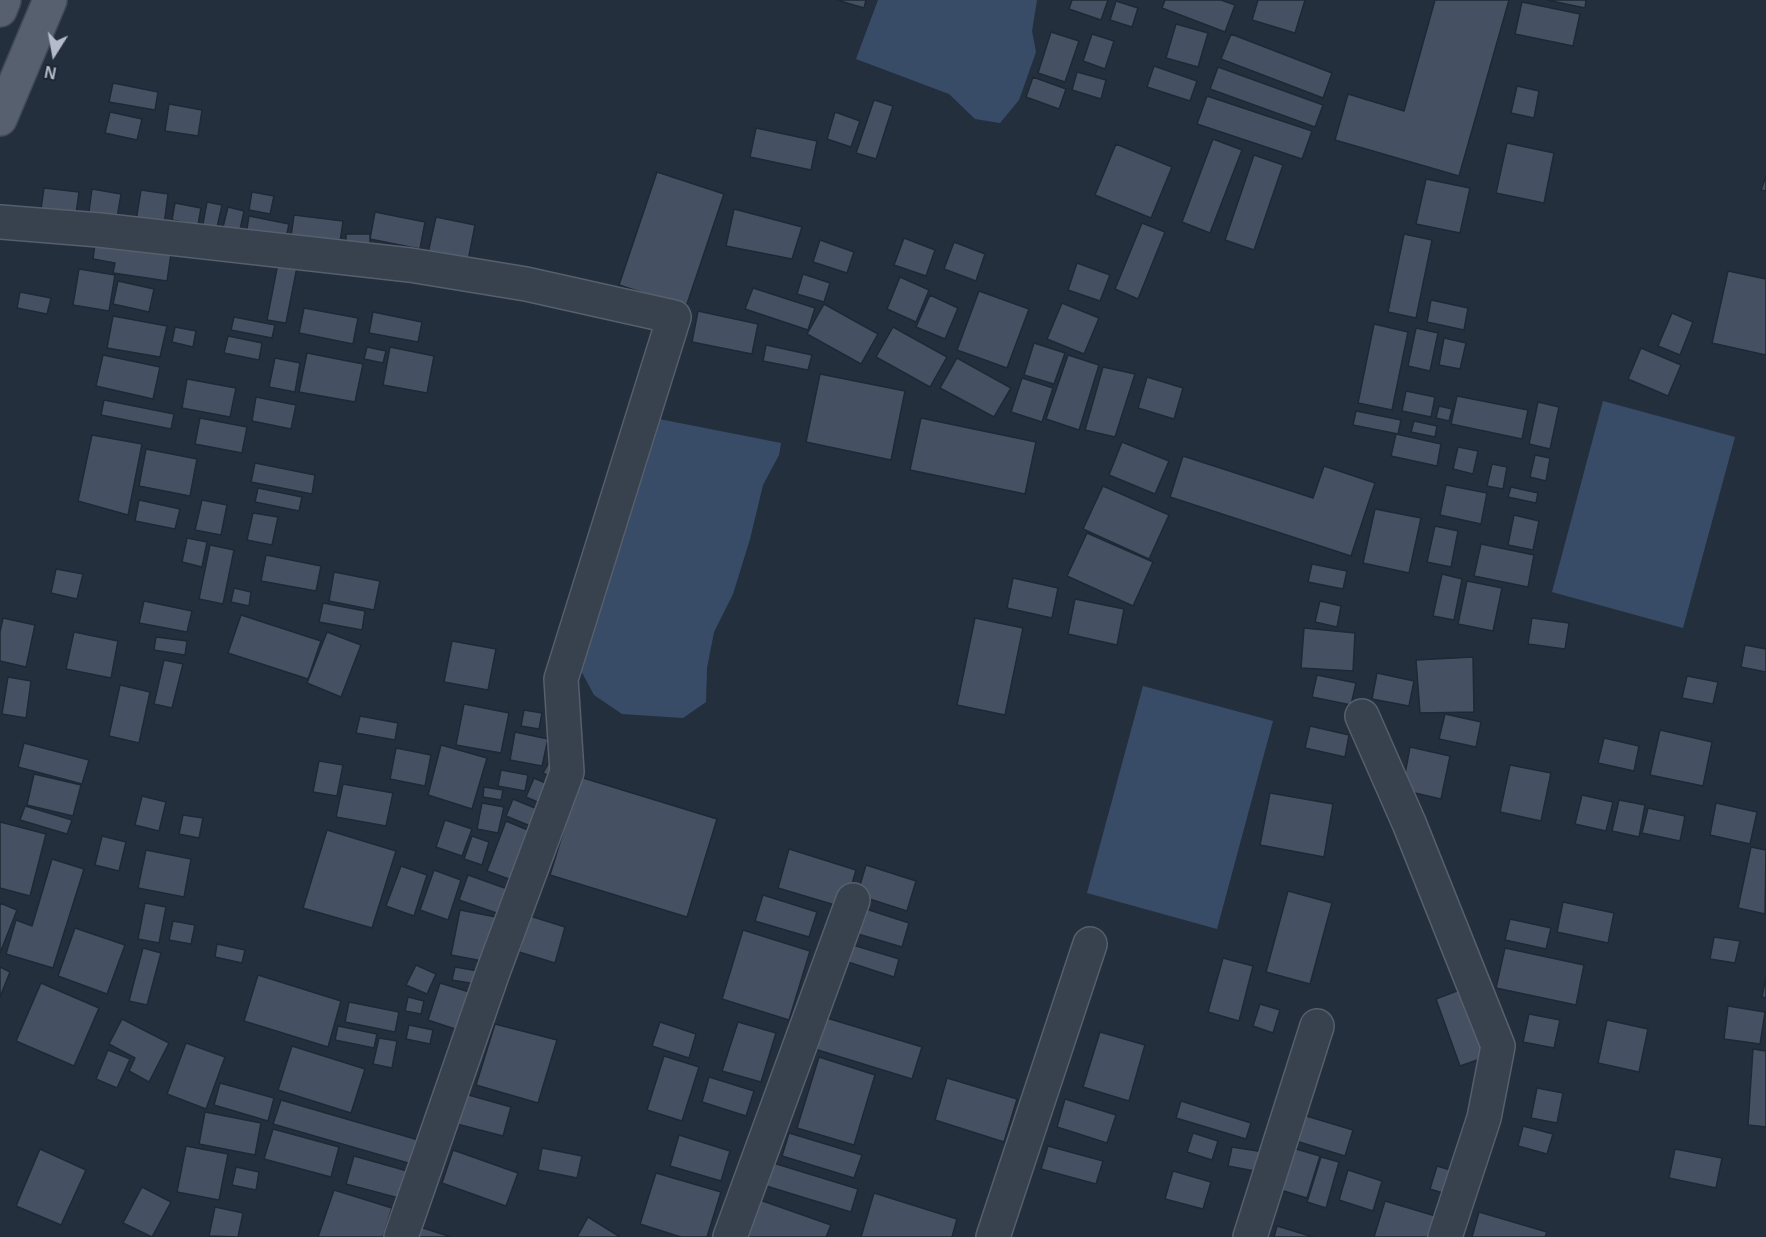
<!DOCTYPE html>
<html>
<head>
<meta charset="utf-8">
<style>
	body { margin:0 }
	#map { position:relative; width:1766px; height:1237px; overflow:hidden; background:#242f3e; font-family:Helvetica,sans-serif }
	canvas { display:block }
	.north { position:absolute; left:24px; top:24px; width:60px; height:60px; -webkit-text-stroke:4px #1d2633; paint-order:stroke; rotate:191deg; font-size:16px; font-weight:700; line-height:24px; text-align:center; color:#b4bcc9 }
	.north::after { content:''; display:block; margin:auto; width:21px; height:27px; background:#b4bcc9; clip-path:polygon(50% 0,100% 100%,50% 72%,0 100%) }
</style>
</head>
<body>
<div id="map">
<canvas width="1766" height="1237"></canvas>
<div class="north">N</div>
</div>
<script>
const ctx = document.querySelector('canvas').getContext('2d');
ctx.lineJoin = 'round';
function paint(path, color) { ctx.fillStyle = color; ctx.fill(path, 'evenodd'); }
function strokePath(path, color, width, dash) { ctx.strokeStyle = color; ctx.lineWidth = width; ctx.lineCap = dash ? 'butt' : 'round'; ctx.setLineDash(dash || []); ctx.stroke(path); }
paint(new Path2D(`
	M878,0H1037L1032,31L1036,52L1019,100L1000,123L975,119L949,94L856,59Z
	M1603,401L1735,437L1683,628L1552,592Z
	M654,418L781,443L779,455L763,485L750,539L733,594L714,632L707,668L706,702L683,718L622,714L594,695L578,665Z
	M1143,686L1273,721L1217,929L1087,893Z`), '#394c67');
const building = new Path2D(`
	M837,0H866L864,8Z
	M1072,0H1108L1101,20L1069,9Z
	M1165,0H1221L1235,5L1225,32L1162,8Z
	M1258,0H1305L1295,33L1252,20Z
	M1435,0H1509L1459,176L1335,140L1348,94L1404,111Z
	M1547,0H1586L1585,8Z
	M1116,1L1138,8L1132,27L1110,20Z
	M1522,2L1580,14L1573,46L1515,34Z
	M1176,24L1208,33L1198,67L1166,58Z
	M1051,32L1079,41L1065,82L1038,73Z
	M1092,34L1114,41L1105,69L1083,61Z
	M1231,34L1332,73L1323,98L1221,59Z
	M1154,66L1197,81L1190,101L1147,87Z
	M1218,67L1323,105L1315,127L1210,89Z
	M1077,72L1106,80L1101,99L1072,90Z
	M1033,77L1066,89L1059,109L1026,97Z
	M113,83L158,92L155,110L109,102Z
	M1517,86L1539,91L1534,118L1511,113Z
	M1207,96L1312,131L1302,159L1197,124Z
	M874,100L893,106L876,159L856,153Z
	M169,104L202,110L198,136L165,131Z
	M110,112L142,119L137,140L105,133Z
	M835,112L860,121L851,147L827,139Z
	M756,128L817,141L811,170L750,157Z
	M1213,139L1242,150L1210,233L1182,222Z
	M1507,143L1554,153L1544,203L1496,193Z
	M1116,144L1172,167L1151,218L1095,195Z
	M1254,155L1283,165L1254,250L1225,240Z
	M657,172L724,194L686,307L619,285Z
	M1766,176V191L1761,190Z
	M1426,179L1470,188L1460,233L1416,224Z
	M44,188L79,192L76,214L41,209Z
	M92,189L121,194L116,224L88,219Z
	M141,190L168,194L164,225L136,221Z
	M252,192L274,196L270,214L249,210Z
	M207,202L222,205L216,232L202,229Z
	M175,203L201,208L198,225L172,220Z
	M228,207L244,211L238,239L221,235Z
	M734,209L802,227L792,259L726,246Z
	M375,212L425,222L420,249L370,239Z
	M294,215L343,221L339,250L290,244Z
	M249,216L289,224L285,243L246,235Z
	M436,217L475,225L468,261L428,253Z
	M1142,223L1165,232L1138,299L1115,289Z
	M346,234H370V251H346Z
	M1404,234L1432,240L1416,318L1388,312Z
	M904,238L935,250L926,276L894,265Z
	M820,240L854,252L847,273L813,262Z
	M954,242L985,254L976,281L944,269Z
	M95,244L172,247L167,281L113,273L115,263L93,259Z
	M278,263L297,267L286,323L267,320Z
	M1077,263L1110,275L1100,301L1068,290Z
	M79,269L115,275L109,311L73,305Z
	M1728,271L1766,279V355L1712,343Z
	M803,274L830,283L824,302L797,294Z
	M900,277L929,290L916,322L887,309Z
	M118,281L154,289L149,312L113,304Z
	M753,288L815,308L808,330L745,309Z
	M979,291L1029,309L1007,368L957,350Z
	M20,292L51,298L47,314L17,308Z
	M930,295L958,308L945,339L916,327Z
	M1431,300L1468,308L1464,330L1427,322Z
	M1062,303L1099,318L1084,354L1047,339Z
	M824,304L878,334L861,364L807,334Z
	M304,308L358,318L353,344L299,333Z
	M698,311L758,324L752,354L692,342Z
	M373,312L422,322L418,342L369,333Z
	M1672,313L1693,322L1680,355L1658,346Z
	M113,316L167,326L160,357L107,348Z
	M234,317L275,325L272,338L231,330Z
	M1374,324L1408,332L1392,410L1358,403Z
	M175,327L196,331L193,347L172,342Z
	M893,327L947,357L930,387L876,357Z
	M1416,328L1438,333L1430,371L1408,366Z
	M228,336L262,343L259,360L224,353Z
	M1444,338L1466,343L1460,369L1439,365Z
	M1034,343L1065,353L1054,384L1024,375Z
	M766,345L812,355L808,370L763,361Z
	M367,347L386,351L383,363L364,359Z
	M390,347L434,356L427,393L383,385Z
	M1641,348L1681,365L1668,396L1628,379Z
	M307,353L363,364L355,402L299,392Z
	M103,355L160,367L153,399L96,386Z
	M1068,355L1099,365L1079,430L1046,419Z
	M275,358L300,363L295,392L269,387Z
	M957,358L1011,388L994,417L940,388Z
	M1103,367L1135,374L1115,437L1085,430Z
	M820,374L905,391L891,460L806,442Z
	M1147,377L1183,388L1174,419L1138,408Z
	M1022,378L1053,388L1042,422L1011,412Z
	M187,379L236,388L230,417L182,408Z
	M1406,391L1435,397L1431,417L1402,411Z
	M1457,396L1528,410L1522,439L1451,424Z
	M256,397L296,405L291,429L252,421Z
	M104,400L174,414L171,429L101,415Z
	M1538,402L1559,407L1550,449L1529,444Z
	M1439,406L1452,409L1449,421L1436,418Z
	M1356,411L1401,420L1398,434L1353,425Z
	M200,418L247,427L242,453L195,444Z
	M921,418L1036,442L1025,494L910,470Z
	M1414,421L1437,426L1435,437L1411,432Z
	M1396,434L1441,444L1437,466L1391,456Z
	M92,435L142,444L128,515L78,501Z
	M1122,442L1169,461L1155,494L1109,475Z
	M1458,447L1478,451L1473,474L1453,469Z
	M146,449L197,459L190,496L139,486Z
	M1535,455L1550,458L1546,481L1530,477Z
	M1183,456L1313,498L1324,466L1375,483L1351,556L1170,497Z
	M255,463L315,475L312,494L251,482Z
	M1492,464L1507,467L1503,489L1487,486Z
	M1446,485L1487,493L1481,524L1440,515Z
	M1103,486L1169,515L1149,559L1083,529Z
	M1511,487L1538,493L1536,503L1508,497Z
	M258,488L302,497L299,511L255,502Z
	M139,500L180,509L175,529L135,521Z
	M202,500L227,505L221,535L195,530Z
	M1375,509L1421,518L1409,573L1363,563Z
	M253,513L278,517L272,545L247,540Z
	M1514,515L1539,521L1533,550L1508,545Z
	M1435,526L1458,531L1451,567L1427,562Z
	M1087,533L1153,562L1133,606L1067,576Z
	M187,538L207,542L202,567L182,562Z
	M1481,544L1534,555L1528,587L1474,576Z
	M210,545L234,550L223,604L199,599Z
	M266,555L321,566L316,591L261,581Z
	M1312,564L1347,571L1343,589L1308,582Z
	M56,569L83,574L77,599L51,593Z
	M334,572L380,581L374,610L329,601Z
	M1442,574L1462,579L1454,620L1433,616Z
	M1013,578L1058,588L1052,618L1007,608Z
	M1467,581L1502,588L1493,631L1458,624Z
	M234,588L251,592L249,606L231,602Z
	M1075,599L1124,609L1117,645L1068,634Z
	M144,601L192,611L187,632L139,623Z
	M1320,601L1341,606L1337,627L1315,622Z
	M323,603L365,611L362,630L319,622Z
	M241,615L321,641L308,679L228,653Z
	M3,618L35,625L26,667L0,661V632Z
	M975,618L1023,628L1005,715L957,705Z
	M1532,618L1569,623L1565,649L1528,644Z
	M1304,628L1355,633L1353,671L1301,668Z
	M74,632L118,641L111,678L66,669Z
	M327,632L361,645L341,697L307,683Z
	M156,637L187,641L185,655L154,650Z
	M452,641L496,649L488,690L444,682Z
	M1745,645L1766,649V672L1741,667Z
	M1473,657L1474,712L1420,713L1416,660Z
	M164,660L183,664L172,708L154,704Z
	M1377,673L1414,681L1409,706L1372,699Z
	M1317,675L1356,683L1351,705L1312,697Z
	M1687,676L1718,682L1713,704L1682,698Z
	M8,677L31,681L26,718L2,714Z
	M120,685L150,692L139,743L109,736Z
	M464,704L509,713L501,753L456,745Z
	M524,710L542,713L539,729L521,726Z
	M1445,714L1481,722L1476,747L1439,739Z
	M360,716L398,723L395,740L356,733Z
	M1310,726L1349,735L1345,757L1305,748Z
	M1660,730L1712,742L1703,786L1650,775Z
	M515,732L548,739L542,766L510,760Z
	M1604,738L1639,746L1634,771L1598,763Z
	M24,743L89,760L82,784L18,767Z
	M441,745L487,758L472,809L428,795Z
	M1410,747L1450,756L1441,799L1402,790Z
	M396,748L431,755L425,786L390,779Z
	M552,757L556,780L543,773Z
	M319,761L343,765L337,796L313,792Z
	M1510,765L1551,773L1541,821L1500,812Z
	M501,770L528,775L525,791L498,786Z
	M34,774L81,785L73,816L27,805Z
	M580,777L717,819L687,917L550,875Z
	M534,778L557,788L549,807L526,797Z
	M343,784L393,793L386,826L336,817Z
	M484,787L503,790L501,800L483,797Z
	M1270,793L1333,804L1324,857L1260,845Z
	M1582,795L1613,802L1606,831L1575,824Z
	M142,796L166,802L159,831L135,825Z
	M513,799L547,813L540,830L506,816Z
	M1619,800L1645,805L1639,837L1612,831Z
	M482,803L504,807L498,833L477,829Z
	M1716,803L1757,812L1750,844L1710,835Z
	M25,806L72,820L67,834L20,820Z
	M1648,808L1685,816L1680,841L1642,833Z
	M183,815L203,818L199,838L179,834Z
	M445,820L472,829L462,856L436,847Z
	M506,821L535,833L517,882L487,871Z
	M0,822L46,834L30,896L0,888Z
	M327,830L396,851L372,928L303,908Z
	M102,836L126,842L119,871L95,865Z
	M472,836L489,842L482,865L464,859Z
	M1751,847L1766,850L1765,914L1738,908Z
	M789,849L856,870L845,908L778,888Z
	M146,850L191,859L184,897L138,888Z
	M52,859L84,869L53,968L6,954L16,920L32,926Z
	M866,865L916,881L907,911L857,895Z
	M401,866L427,875L414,916L386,906Z
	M434,870L461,880L448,920L420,910Z
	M468,875L516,892L508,917L459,900Z
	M1288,891L1332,903L1310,984L1266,972Z
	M763,895L817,912L809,937L755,921Z
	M1563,902L1614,913L1608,943L1557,932Z
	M0,903L17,910L0,953Z
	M145,903L166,907L159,943L138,939Z
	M866,909L909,923L902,947L858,934Z
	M460,910L496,917L488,962L451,955Z
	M530,916L565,927L555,963L519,952Z
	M1510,919L1551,928L1546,949L1505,940Z
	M173,921L195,925L191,944L169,940Z
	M75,928L125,945L107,994L58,976Z
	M743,930L810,951L789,1020L722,999Z
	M1714,937L1740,941L1735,963L1710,959Z
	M217,944L245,950L242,963L215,957Z
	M853,945L899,959L894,977L848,962Z
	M143,948L161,953L147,1005L129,1001Z
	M1505,948L1584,965L1576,1005L1496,988Z
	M1223,958L1253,966L1239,1021L1208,1012Z
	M416,965L436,974L427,994L406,985Z
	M0,967L10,972L0,997Z
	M455,967L478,971L476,984L452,980Z
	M258,975L341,1001L328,1047L244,1021Z
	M1766,977V998L1762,997Z
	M41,983L99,1008L74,1066L16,1041Z
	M440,983L479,995L467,1033L428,1020Z
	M1462,989L1486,1057L1460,1066L1436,999Z
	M408,997L424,1001L421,1014L405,1011Z
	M349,1002L399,1012L395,1032L345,1022Z
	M1260,1004L1280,1010L1273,1033L1253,1026Z
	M1728,1006L1765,1012L1760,1044L1724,1039Z
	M1529,1014L1560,1020L1554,1048L1523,1042Z
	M817,1015L922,1047L912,1079L808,1047Z
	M122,1019L169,1043L149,1082L129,1071L135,1058L109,1044Z
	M1607,1020L1648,1029L1639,1072L1598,1063Z
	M660,1022L696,1034L689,1058L652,1046Z
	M738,1022L776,1033L761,1082L722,1071Z
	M495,1024L557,1040L538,1103L476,1085Z
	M409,1025L433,1030L430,1044L406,1039Z
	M338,1026L377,1034L374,1048L335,1040Z
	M1100,1032L1145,1045L1129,1101L1083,1087Z
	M379,1038L397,1041L392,1068L373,1064Z
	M186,1043L225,1057L206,1109L167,1094Z
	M292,1046L365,1069L351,1113L278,1090Z
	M1753,1049L1766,1051V1127L1748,1125Z
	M108,1050L130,1059L117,1088L96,1079Z
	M664,1056L699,1067L682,1121L647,1110Z
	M819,1057L875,1075L854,1145L797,1128Z
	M709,1077L754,1091L746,1116L702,1102Z
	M947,1078L1017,1099L1004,1142L935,1120Z
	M220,1083L274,1098L268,1121L214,1105Z
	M1537,1088L1563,1093L1557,1123L1531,1118Z
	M465,1094L511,1107L503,1136L457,1124Z
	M1065,1099L1116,1115L1107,1143L1057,1127Z
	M281,1100L422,1141L415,1165L273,1124Z
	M1181,1101L1251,1123L1246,1139L1176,1118Z
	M205,1112L261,1123L255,1155L199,1144Z
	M1303,1115L1353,1130L1345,1156L1296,1141Z
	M1523,1126L1553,1134L1547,1154L1518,1146Z
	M273,1129L339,1147L331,1177L264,1159Z
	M789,1133L862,1155L854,1178L782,1156Z
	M1193,1133L1218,1141L1212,1160L1187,1152Z
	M679,1135L730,1151L721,1181L670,1166Z
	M186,1146L228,1154L219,1200L177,1192Z
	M1048,1146L1103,1161L1096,1184L1041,1169Z
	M1286,1146L1320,1156L1307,1198L1274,1188Z
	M1232,1147L1264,1152L1260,1172L1228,1166Z
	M542,1148L582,1156L577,1178L538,1170Z
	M40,1149L86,1170L61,1225L16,1206Z
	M1675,1149L1722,1158L1716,1188L1669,1178Z
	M453,1150L518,1173L506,1206L442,1183Z
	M354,1156L418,1174L410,1201L346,1184Z
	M1321,1157L1339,1162L1326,1208L1307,1202Z
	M770,1162L858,1189L851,1212L763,1185Z
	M1437,1166L1454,1171L1446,1194L1430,1189Z
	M236,1167L259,1172L256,1190L232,1185Z
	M1348,1170L1382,1181L1373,1211L1339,1200Z
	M1173,1171L1211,1182L1203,1209L1165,1199Z
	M656,1173L721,1192L707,1237H681L640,1224Z
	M142,1187L171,1202L152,1237L123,1223Z
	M334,1190L392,1208L383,1237H318Z
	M874,1193L957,1219L952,1237H861Z
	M760,1200L831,1225L826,1237H747Z
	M1385,1201L1442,1218L1436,1237H1374Z
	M215,1207L243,1213L238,1237L209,1236Z
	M1479,1212L1547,1232L1545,1237H1472Z
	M588,1217L620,1237H577Z
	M417,1226L451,1237H414Z
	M1277,1226L1313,1237H1274Z`);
paint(building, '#455162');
strokePath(building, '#1f2835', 1.5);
const minor = new Path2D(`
	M0,222L99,230L410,265L526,284L674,317L561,679L567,772L493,972L401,1237
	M1362,716L1409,823L1498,1046L1484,1118L1445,1237
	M730,1237L853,900
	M993,1237L1090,944
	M1250,1237L1317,1026`);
const major = new Path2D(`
	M0,10L4,0
	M0,119L50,0`);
strokePath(minor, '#565f6c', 36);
strokePath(major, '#414a57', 36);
strokePath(minor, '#38414e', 33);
strokePath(major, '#56606e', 33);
</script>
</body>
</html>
